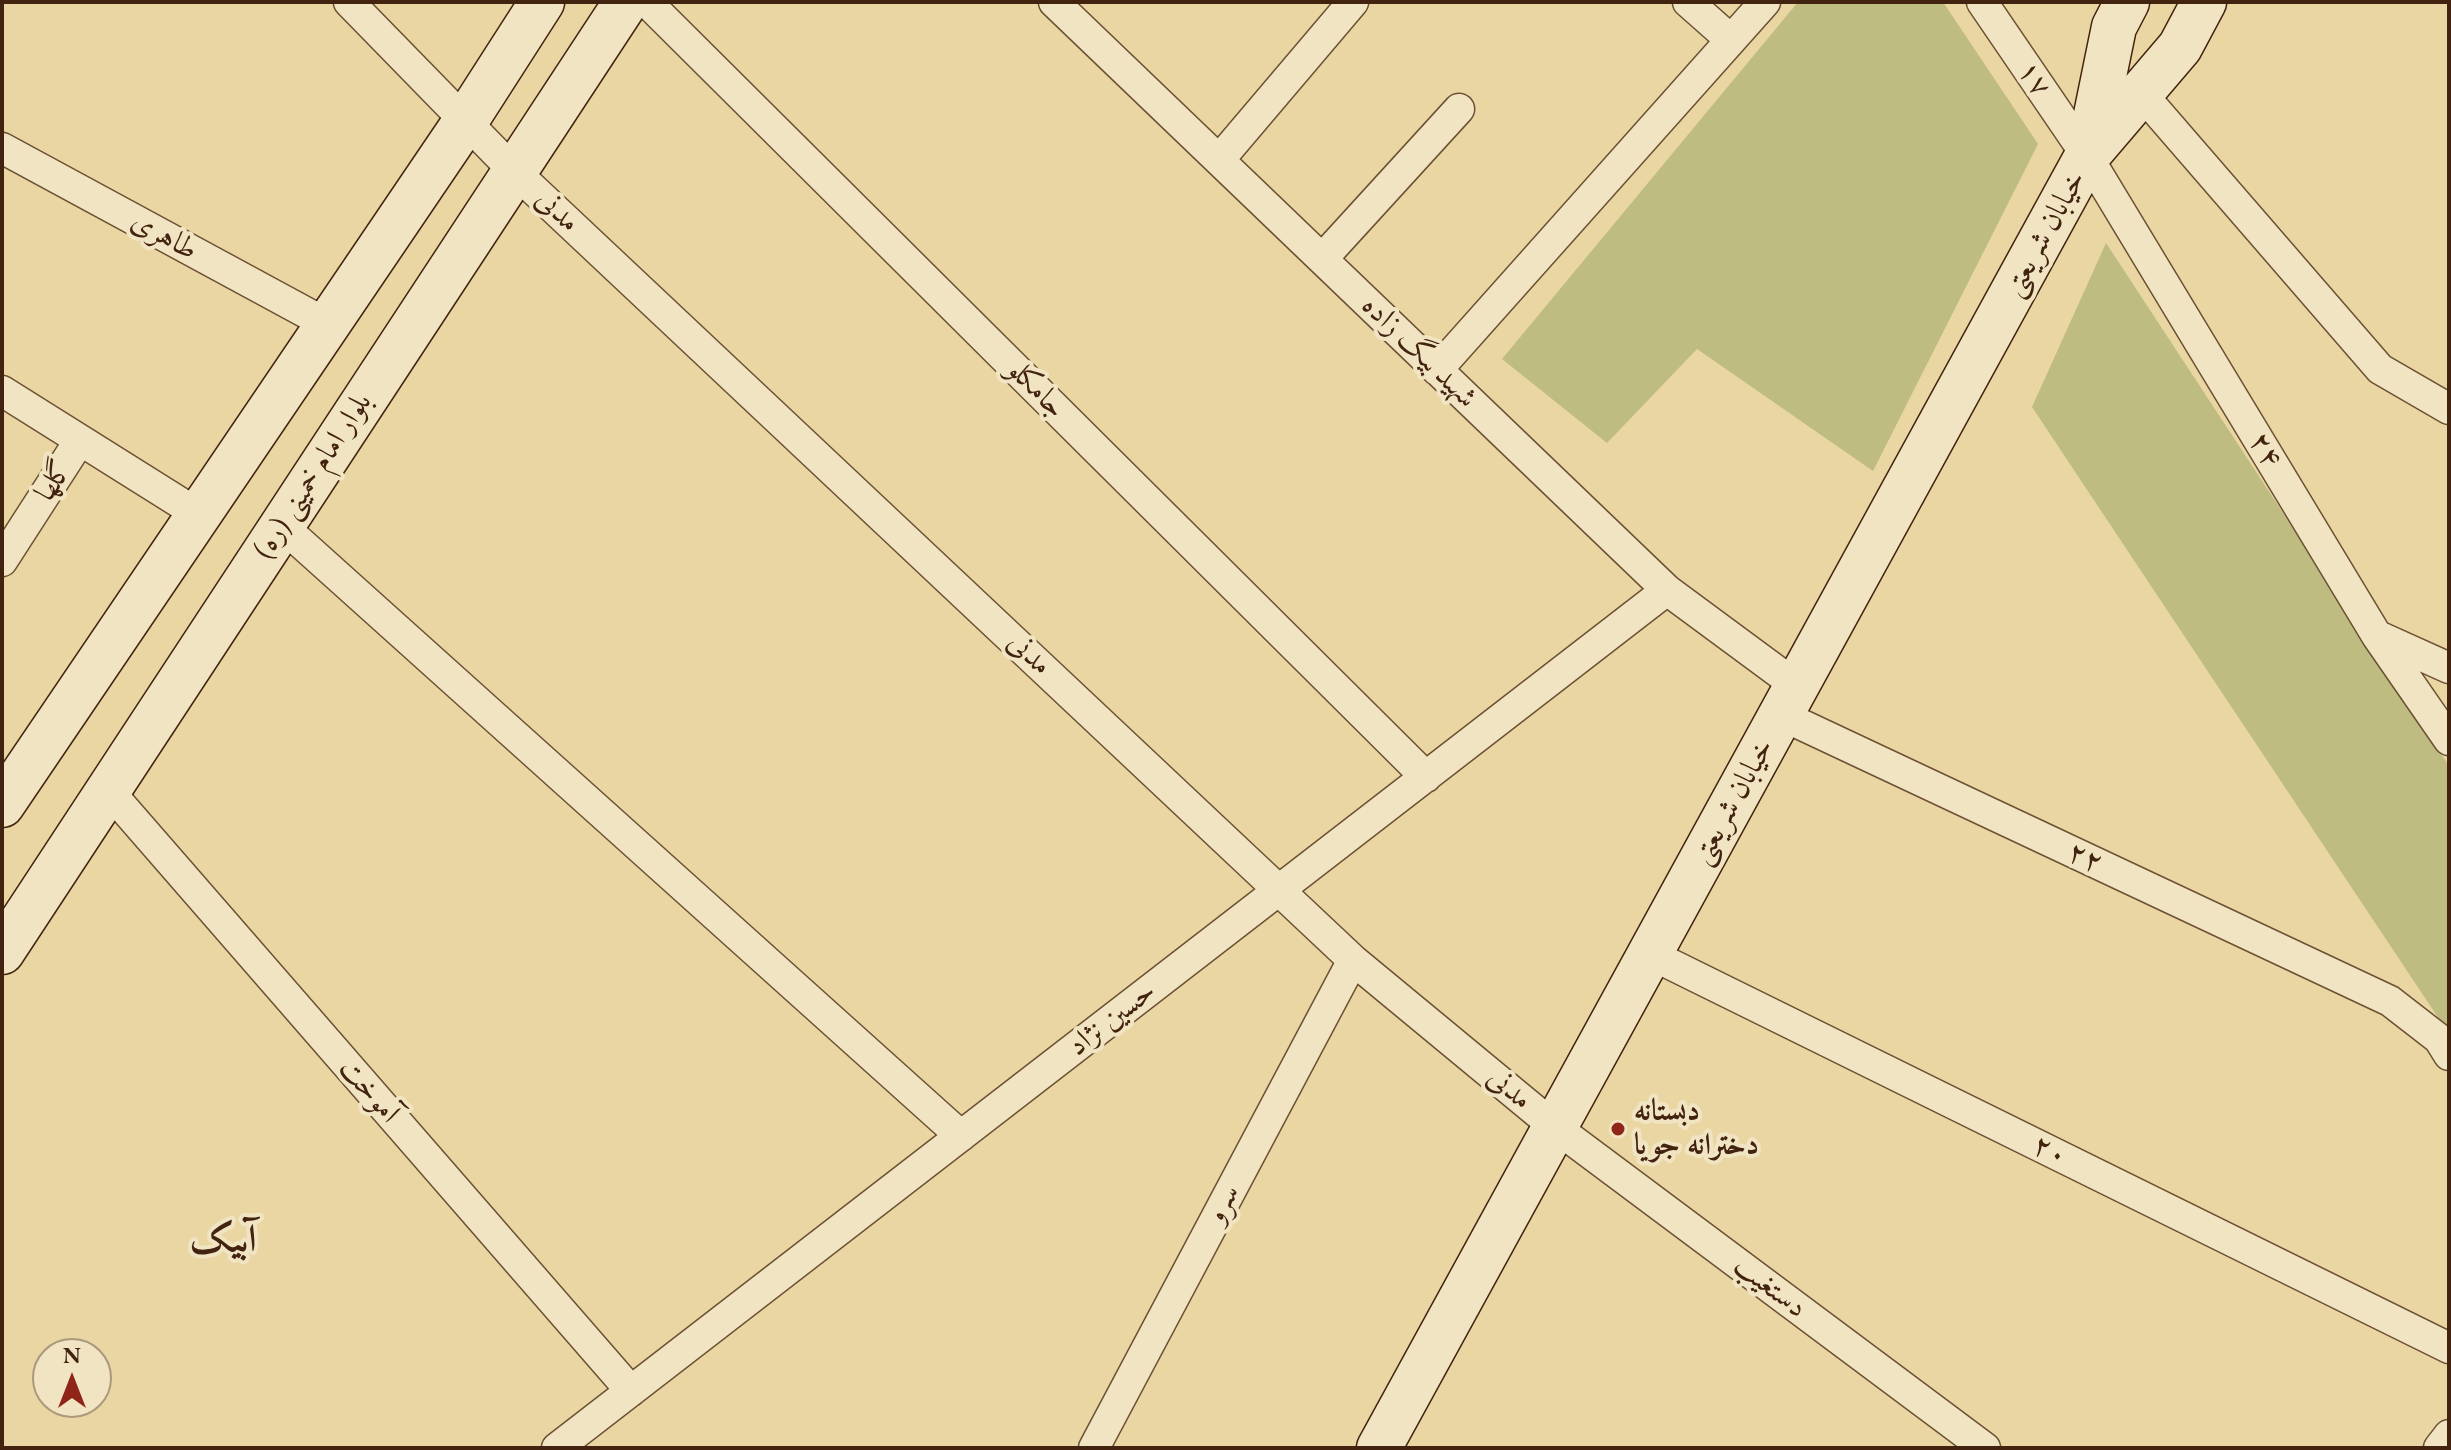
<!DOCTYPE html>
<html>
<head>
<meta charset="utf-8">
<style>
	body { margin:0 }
	#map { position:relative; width:2451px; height:1450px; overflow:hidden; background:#e9d6a2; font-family:"EB Garamond",serif }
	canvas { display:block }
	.frame { position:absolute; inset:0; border:4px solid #422310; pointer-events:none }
	.north { position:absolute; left:32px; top:1338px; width:80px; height:80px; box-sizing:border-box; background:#f1e4c3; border:2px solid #ab977b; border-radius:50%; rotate:0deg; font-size:22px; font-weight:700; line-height:32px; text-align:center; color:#422310 }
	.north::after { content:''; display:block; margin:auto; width:28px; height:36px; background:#8f2418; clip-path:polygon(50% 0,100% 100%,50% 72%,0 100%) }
</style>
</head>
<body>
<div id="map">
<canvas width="2451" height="1450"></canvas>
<div class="frame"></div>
<div class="north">N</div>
</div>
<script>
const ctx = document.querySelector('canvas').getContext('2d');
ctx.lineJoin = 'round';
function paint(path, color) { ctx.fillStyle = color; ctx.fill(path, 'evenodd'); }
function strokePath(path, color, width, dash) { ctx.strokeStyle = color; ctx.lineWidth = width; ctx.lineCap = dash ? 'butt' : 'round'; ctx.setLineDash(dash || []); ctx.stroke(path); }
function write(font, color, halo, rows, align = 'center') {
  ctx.font = font + ' "EB Garamond",Amiri,serif'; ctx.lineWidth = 8; ctx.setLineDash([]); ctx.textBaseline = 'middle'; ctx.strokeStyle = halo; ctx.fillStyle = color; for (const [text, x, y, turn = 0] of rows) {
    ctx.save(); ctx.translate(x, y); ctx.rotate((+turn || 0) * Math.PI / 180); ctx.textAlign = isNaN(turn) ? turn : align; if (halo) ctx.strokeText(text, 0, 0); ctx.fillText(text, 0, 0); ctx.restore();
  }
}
paint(new Path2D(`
	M1798,2H1943L2038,144L1873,471L1697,349L1607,443L1502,359Z
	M2106,243L2449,766V1034L2032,407Z`), '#bebc80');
const street = new Path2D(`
	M349,2L514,171L1353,960L1555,1127L1985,1448
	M647,2L1426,777
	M1054,2L1667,590L1797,686
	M1688,2L1731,40
	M1982,2L2087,156L2377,636L2449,740
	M2141,93L2380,369L2449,409
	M2,148L327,324
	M1219,160L1353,2
	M1322,259L1459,109
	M1437,370L1765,2
	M2,391L198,514
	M281,525L961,1136
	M2,561L80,440
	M2378,636L2449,668
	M1781,715L2390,1001L2439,1039L2449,1055
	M108,790L631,1391
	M1650,954L2449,1348
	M557,1448L1667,590
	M1094,1448L1353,960
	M2439,1448L2449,1435`);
const secondary = new Path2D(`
	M2088,154L2114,27L2127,2
	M2,805L465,122L542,2
	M2,952L626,2
	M1379,1448L2087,156L2180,47L2204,2`);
strokePath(street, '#6c5034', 33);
strokePath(secondary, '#422310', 47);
strokePath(street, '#f1e4c3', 30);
strokePath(secondary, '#f1e4c3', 44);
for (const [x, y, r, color] of [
	[1618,1129,8,"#8f2418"]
]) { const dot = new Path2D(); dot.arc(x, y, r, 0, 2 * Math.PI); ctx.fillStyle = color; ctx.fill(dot); strokePath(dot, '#f1e4c3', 3); }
write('30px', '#422310', '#f1e4c3', [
	["۱۷",2034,79,56],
	["مدنی",557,211,43],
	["خیابان شریعتی",2045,234,-61],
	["طاهری",164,236,29],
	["شهید بیگ زاده",1419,352,44],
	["جامکلو",1036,389,45],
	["۲۴",2265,450,59],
	["بلوار امام خمینی (ره)",313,476,-57],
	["گلها",54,481,-57],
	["مدنی",1029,654,43],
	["خیابان شریعتی",1733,802,-61],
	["۲۲",2085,858,25],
	["حسین نژاد",1112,1019,-38],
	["مدنی",1509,1089,40],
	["آموخت",369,1091,49],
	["۲۰",2050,1151,26],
	["سرو",1223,1204,-62],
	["دستغیب",1770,1287,37]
]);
write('bold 30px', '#422310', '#f1e4c3', [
	["دبستانه",1634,1112],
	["دخترانه جويا",1634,1146]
], 'left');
write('bold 38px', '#422310', '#f1e4c3', [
	["آبیک",223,1241]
]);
</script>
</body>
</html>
